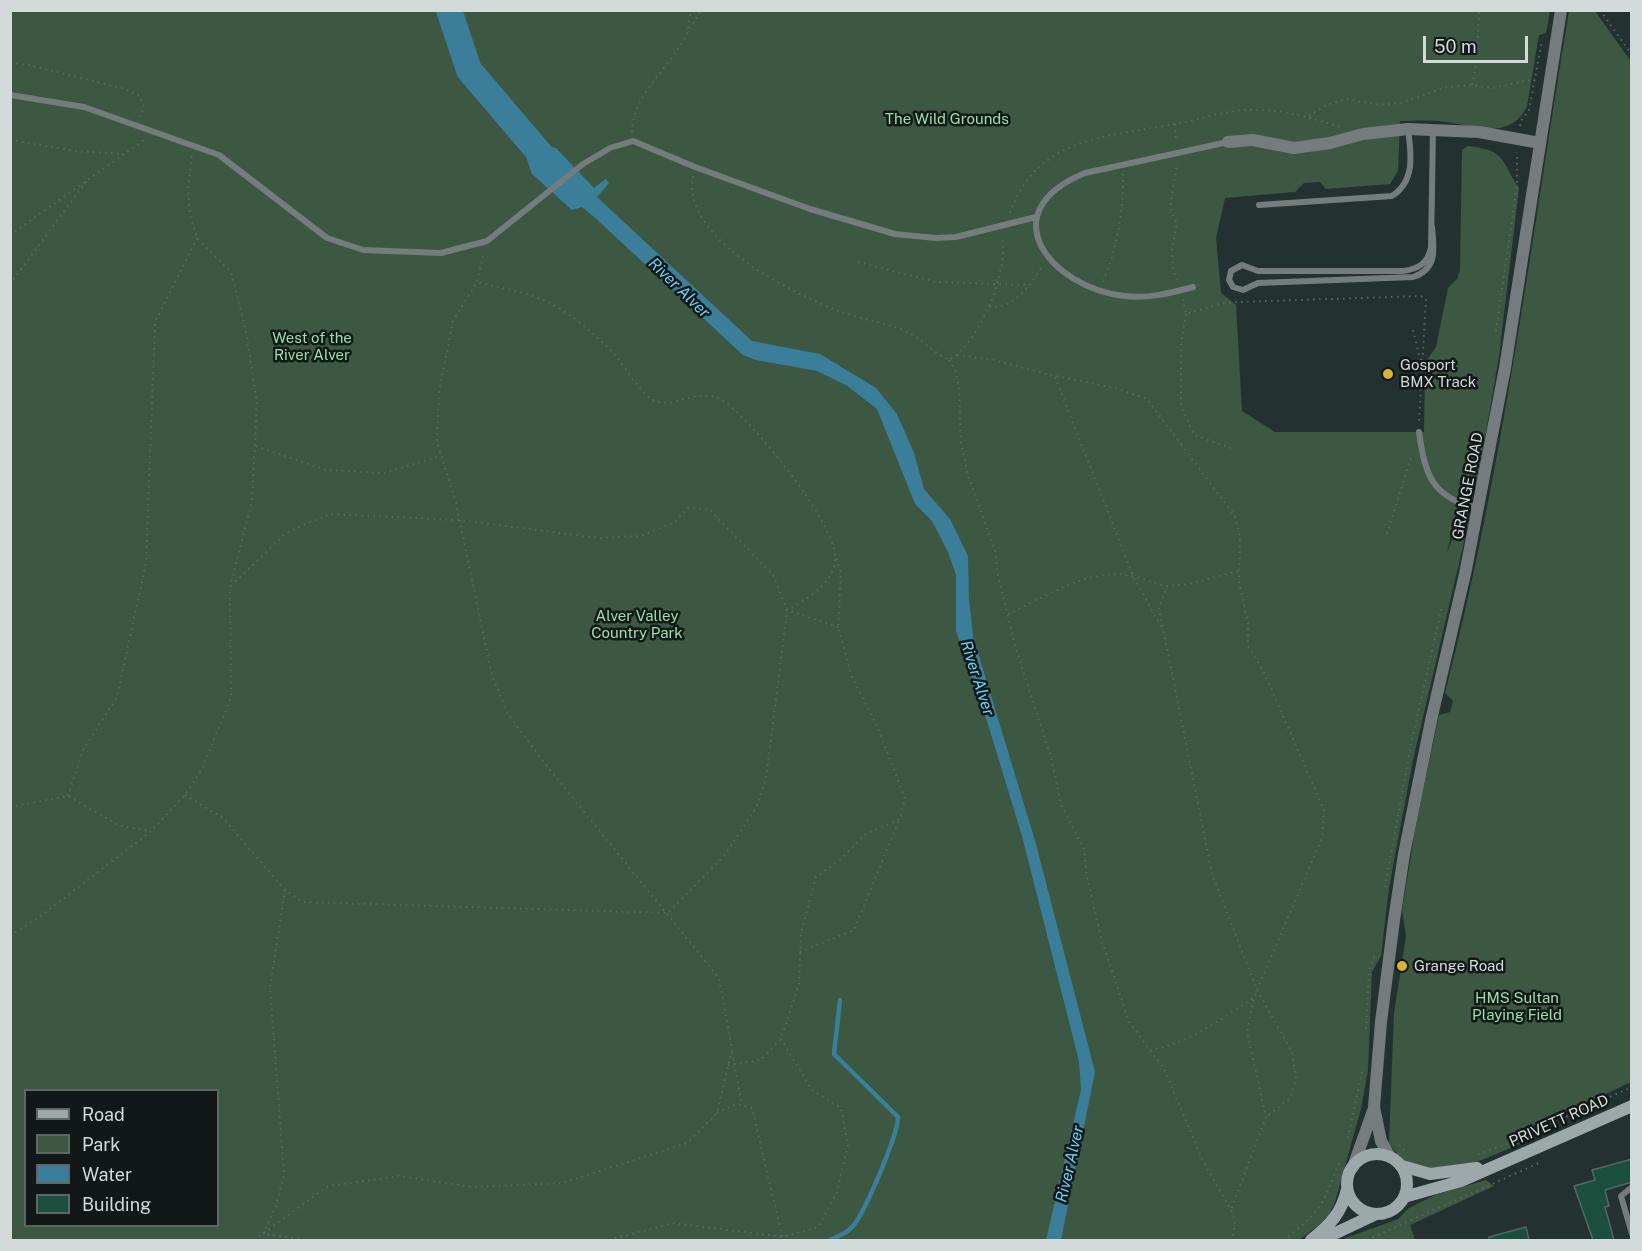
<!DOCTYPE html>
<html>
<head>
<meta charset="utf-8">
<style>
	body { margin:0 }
	#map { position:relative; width:1642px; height:1251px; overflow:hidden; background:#233230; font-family:"Public Sans",sans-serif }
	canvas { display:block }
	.frame { position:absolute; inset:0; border:12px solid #d2dbda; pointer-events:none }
	.legend { position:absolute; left:24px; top:1089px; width:195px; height:138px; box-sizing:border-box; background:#121817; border:2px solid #5f6665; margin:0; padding:8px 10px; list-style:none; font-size:18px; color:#d2dbda }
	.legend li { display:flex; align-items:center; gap:12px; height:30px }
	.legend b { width:30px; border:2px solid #5f6665 }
	.scale { position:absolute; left:1423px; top:36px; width:105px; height:27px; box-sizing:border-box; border:3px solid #d2dbda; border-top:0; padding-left:8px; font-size:18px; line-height:21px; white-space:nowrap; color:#d2dbda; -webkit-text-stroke:4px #121817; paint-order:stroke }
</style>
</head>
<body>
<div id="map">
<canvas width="1642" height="1251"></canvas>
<div class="frame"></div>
<ul class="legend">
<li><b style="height:8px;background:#9ca8aa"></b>Road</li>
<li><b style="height:16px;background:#3d5842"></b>Park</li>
<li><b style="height:16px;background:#3a7e99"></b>Water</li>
<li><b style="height:16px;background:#1a4f3e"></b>Building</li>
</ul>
<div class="scale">50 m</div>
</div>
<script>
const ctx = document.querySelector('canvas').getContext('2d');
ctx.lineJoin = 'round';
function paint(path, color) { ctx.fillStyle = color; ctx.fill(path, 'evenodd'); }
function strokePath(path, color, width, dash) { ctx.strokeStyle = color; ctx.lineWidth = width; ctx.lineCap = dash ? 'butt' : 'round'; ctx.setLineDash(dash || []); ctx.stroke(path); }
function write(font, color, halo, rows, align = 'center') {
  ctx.font = font + ' "Public Sans",sans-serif'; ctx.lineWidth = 5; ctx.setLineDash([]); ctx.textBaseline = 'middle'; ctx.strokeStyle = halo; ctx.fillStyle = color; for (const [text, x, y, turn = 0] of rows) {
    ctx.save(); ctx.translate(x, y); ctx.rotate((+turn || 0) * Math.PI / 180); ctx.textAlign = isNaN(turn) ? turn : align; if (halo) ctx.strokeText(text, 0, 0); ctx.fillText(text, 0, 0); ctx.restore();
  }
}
paint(new Path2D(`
	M10,11H1550L1546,33L1539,35L1527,106C1510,143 1469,124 1438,121C1425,120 1412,121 1400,121L1398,171L1390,184L1326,189L1320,182L1304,183L1295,192L1225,198L1216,238L1221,293L1236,305L1242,411L1275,432H1424L1425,363L1436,347L1448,288L1457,279L1460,270L1462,150L1468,146C1507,150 1501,162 1519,188L1499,356L1477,484L1462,489L1447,552L1463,515L1470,516L1413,760L1389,888L1381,956L1372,972L1368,1070L1361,1109L1335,1202L1329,1215L1318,1226L1299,1240H11ZM26,1090H218V1226H26Z
	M1569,11H1595L1632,63L1631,1082L1512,1138L1524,1142C1493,1155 1446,1180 1412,1166C1401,1161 1396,1152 1389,1143L1394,1013L1406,936L1402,910L1417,819L1439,715L1450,712L1453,701L1445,693C1504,467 1531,240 1569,11Z
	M1486,1180L1494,1186L1410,1225L1415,1240H1340L1398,1219L1409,1208L1435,1195Z`), '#3d5842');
paint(new Path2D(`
	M530,134L546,146L556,148L594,188L606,179L609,183L597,197L752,341L820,354L876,388L897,414L914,453L924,489L950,519L968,556L969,599L973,636L1036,844L1095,1072L1061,1240H1046L1081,1090L1079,1061L1022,836L987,721L956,631V575L948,552L932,521L915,504L877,409L846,385L817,371L756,360L743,355L593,216L582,207L572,210L532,174L522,145Z`), '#3a7e99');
strokePath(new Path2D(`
	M830,1240C836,1237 845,1234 850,1229C863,1219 898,1134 898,1117L834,1054L840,1000`), '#3a7e99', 4.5);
strokePath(new Path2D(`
	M449,10L469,70L549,164`), '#3a7e99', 26);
const building = new Path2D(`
	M1632,1159V1182L1605,1190L1609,1206L1605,1207L1614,1240H1593L1574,1186L1595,1180L1592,1170Z
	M1526,1227L1529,1240H1489V1237Z`);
paint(building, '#1a4f3e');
strokePath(building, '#57655f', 1.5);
strokePath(new Path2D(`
	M1600,10L1632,55
	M687,34L701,10
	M10,63L29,65L125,89L140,96L144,107L140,117
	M1472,85L1477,60L1479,10
	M1309,116L1326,105L1346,99L1381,105L1401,103L1447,87L1472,85L1492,88L1535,79
	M1175,124L1176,142
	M1520,126L1521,121L1529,110L1542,40
	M632,132C632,97 669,67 685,38C689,30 689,19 691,10
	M10,140L75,151L124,154
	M693,176C680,239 794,294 841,312C861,319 883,322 903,330C920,337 932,352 949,360C980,342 1009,271 1002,237
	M1010,213C1037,136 1107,137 1175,124C1199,120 1223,111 1247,110C1278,108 1312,118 1341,127
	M10,235L144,140
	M858,262L936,282L1029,285
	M1177,280L1173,270L1172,248L1177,224L1170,207L1177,163
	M1103,281C1117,250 1124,208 1123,173
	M10,284L88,179
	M1183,299L1186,314L1219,304L1238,302L1421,296L1426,299L1419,422
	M989,306C1013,311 1032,283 1043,265
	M1186,314L1181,346V406L1194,435L1231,448
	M1413,330L1419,355L1423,364
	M1496,331L1517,185V152
	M957,355L994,360L1046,374L1115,388L1147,399L1235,516L1240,538L1239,583L1248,623V646L1263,670L1324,810L1322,838L1254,997L1247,1032L1266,1117L1231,1210
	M949,360L956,372L959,388L961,443L968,475L995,551L998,575L1014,642L1051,757L1061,804L1084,849L1087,877L1101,938L1129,1022L1164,1069L1203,1161L1231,1210L1235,1222L1232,1240
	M1055,377L1134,578L1162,628
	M256,446L326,470L384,473L441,456
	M1387,534L1412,454
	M1238,571L1189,584L1167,586L1159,608L1212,874L1257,990L1292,1052L1296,1079L1290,1098L1266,1117
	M231,586L286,533L329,514L459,520L600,538L641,536L675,522L689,507L710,510L773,575L787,610L838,627
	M1008,614C1043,598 1086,569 1126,575C1140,577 1153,583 1167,586
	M185,795L223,818L285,890L303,902L668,913L724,856L756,808L766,779L787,610C805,601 838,581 835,555C831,517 757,428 728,404C699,381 673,414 650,398C637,389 624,364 612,352C593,333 572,314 548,302C527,292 500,288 477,282
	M68,796L83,750L117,697L146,563L155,322L197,238
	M10,807L68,796L118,825L148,831
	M1385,887L1411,744L1442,607
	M285,890L270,988L284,1174L276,1206L263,1234L309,1240
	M10,936L42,915L150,832L185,795L201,771L231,698L230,587L252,501L257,403L246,331L231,272L197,238L190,215L188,191L192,155
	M800,952L854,930L899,820
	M1366,1029L1369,971L1375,955
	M1150,1050C1188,1044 1221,1019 1253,998
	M732,1052L742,1105
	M728,1065L761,1060L781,1039L799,984L801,933L816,877L841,859L864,835L900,819L905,798L876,724L852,677L838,627L841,573L836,557
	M717,1113L736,1104L752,1108L783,1240
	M1348,1138L1363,1067
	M1399,1145L1407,1154
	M1478,1154L1502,1146L1632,1087
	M254,1240L328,1186L399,1176L472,1187L563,1183L687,1143L717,1113L732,1049L719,978L542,760L508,714L492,676L456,503L437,442L439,391L453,321L477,282L484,252
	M609,1240L673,1223L783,1237L818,1227L837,1192L848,1145L841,1108L812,1090L781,1039
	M1283,1240C1321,1212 1322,1207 1339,1163
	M1367,1240L1539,1163`), '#5a6766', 2, [1.5, 4.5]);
strokePath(new Path2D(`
	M10,95L84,107L219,155L327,238L363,250L441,253L487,241L583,164L610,148L633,141L695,167L810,209L895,234L936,238L956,237L1036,217
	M1259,205L1392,196C1416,181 1411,152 1408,129
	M1432,227C1434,248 1438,269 1413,277L1258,283L1243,290L1233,287L1229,280L1231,271L1242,265L1258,271H1403C1419,269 1428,263 1431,247L1433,130
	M1193,287C1171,293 1147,299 1124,296C1050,287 990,212 1085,173L1228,142
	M1419,432C1425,475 1432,498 1478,508
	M1632,1187L1621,1196L1632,1234`), '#757c7d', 6);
strokePath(new Path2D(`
	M1228,142L1253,140L1294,148L1330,143L1363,134L1408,129L1479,132L1540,143`), '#757c7d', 12);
strokePath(new Path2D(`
	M1390,1157L1381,1141L1374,1107L1381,1022L1394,920L1404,854L1432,716L1465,574L1505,368L1561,10
	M1353,1167L1374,1108`), '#757c7d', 12);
strokePath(new Path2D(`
	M1347 1184a30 30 0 1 1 60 0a30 30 0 1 1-60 0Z
	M1402,1166L1430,1174L1477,1168
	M1404,1197L1461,1181L1632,1106
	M1311,1240C1329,1226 1342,1213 1347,1189
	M1321,1240L1376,1214`), '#9ca8aa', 12);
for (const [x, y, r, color] of [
	[1388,374,6,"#d8b434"],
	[1402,966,6,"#d8b434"]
]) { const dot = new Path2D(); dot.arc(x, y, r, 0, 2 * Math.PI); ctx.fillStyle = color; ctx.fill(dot); strokePath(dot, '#121817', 2); }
write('15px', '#97e0a5', '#121817', [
	["The Wild Grounds",947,119],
	["West of the",312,338],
	["River Alver",312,355],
	["Alver Valley",637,616],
	["Country Park",637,633],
	["HMS Sultan",1517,998],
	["Playing Field",1517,1015]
]);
write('15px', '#d2dbda', '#121817', [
	["Gosport",1400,365],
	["BMX Track",1400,382],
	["Grange Road",1414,966]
], 'left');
write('15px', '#d2dbda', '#121817', [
	["GRANGE ROAD",1468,486,-79],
	["PRIVETT ROAD",1559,1121,-24]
]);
write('italic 16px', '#6bd1f8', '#121817', [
	["River Alver",679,288,44],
	["River Alver",977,678,72],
	["River Alver",1070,1164,-77]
]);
</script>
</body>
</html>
